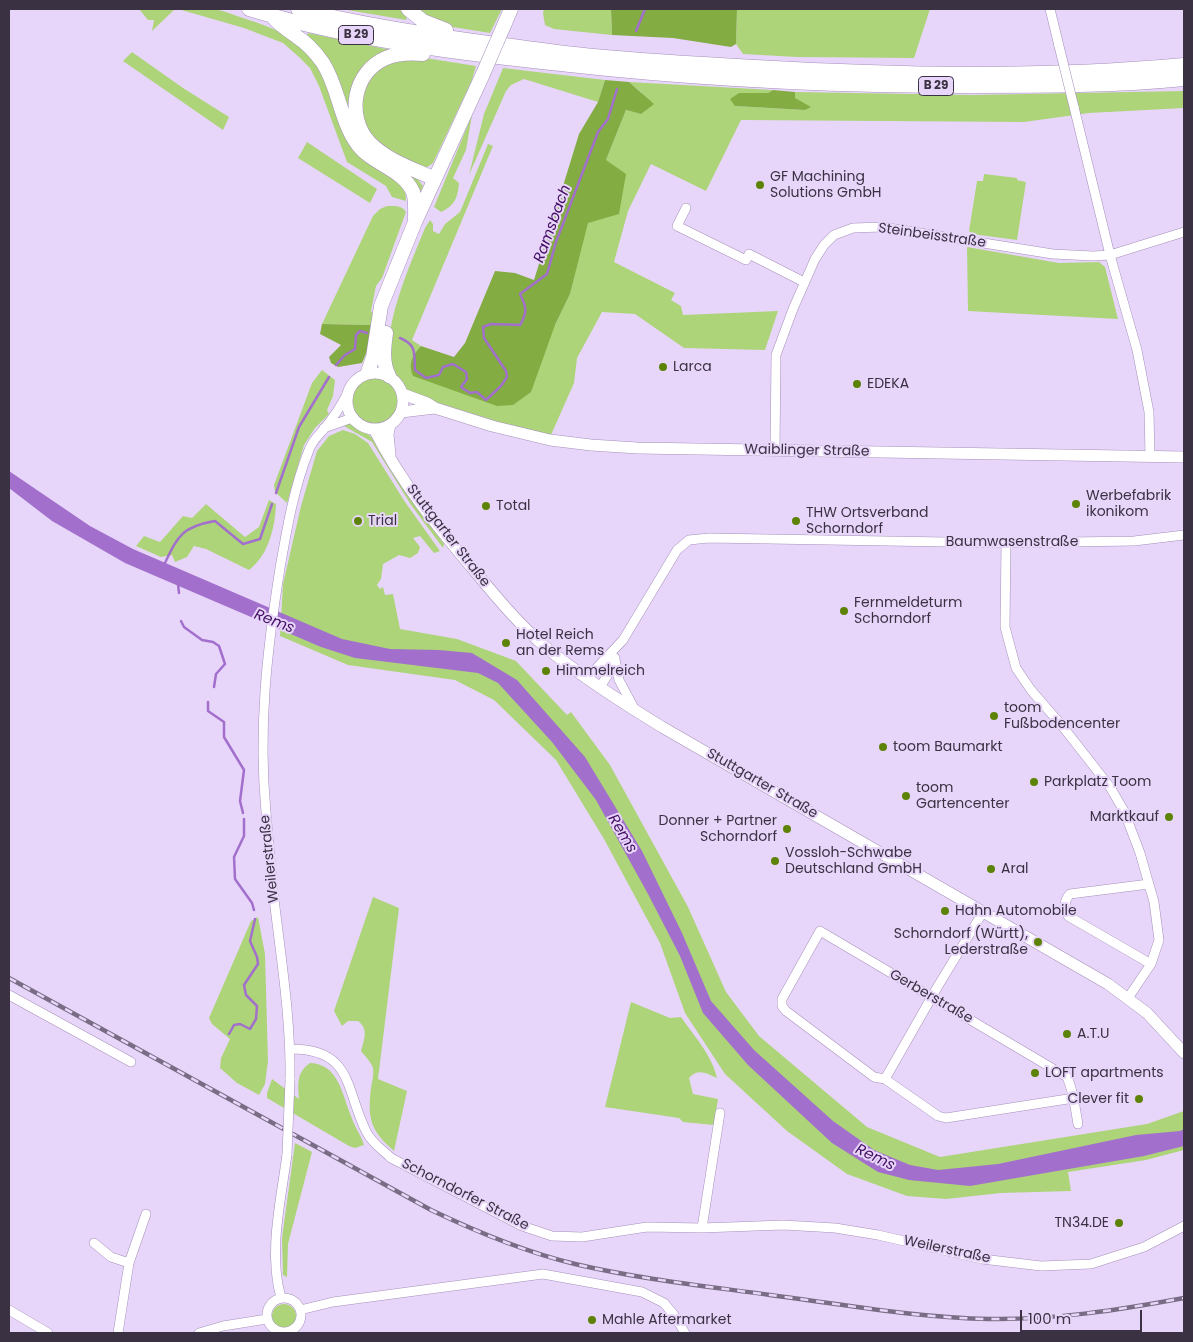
<!DOCTYPE html>
<html>
<head>
<meta charset="utf-8">
<style>
	body { margin:0 }
	#map { position:relative; width:1193px; height:1342px; overflow:hidden; background:#e8d6fa; font-family:Poppins,sans-serif }
	canvas { display:block }
	.frame { position:absolute; inset:0; border:10px solid #3a3143; pointer-events:none }
	.scale { position:absolute; left:1020px; top:1310px; width:122px; height:22px; box-sizing:border-box; border:2px solid #3a3143; border-top:0; padding-left:6px; font-size:15px; line-height:18px; white-space:nowrap; color:#3a3143; -webkit-text-stroke:4px #e8d6fa; paint-order:stroke }
</style>
</head>
<body>
<div id="map">
<canvas width="1193" height="1342"></canvas>
<div class="frame"></div>
<div class="scale">100 m</div>
</div>
<script>
const ctx = document.querySelector('canvas').getContext('2d');
ctx.lineJoin = 'round';
function paint(path, color) { ctx.fillStyle = color; ctx.fill(path, 'evenodd'); }
function strokePath(path, color, width, dash) { ctx.strokeStyle = color; ctx.lineWidth = width; ctx.lineCap = dash ? 'butt' : 'round'; ctx.setLineDash(dash || []); ctx.stroke(path); }
function write(font, color, halo, rows, align = 'center') {
  ctx.font = font + ' Poppins,sans-serif'; ctx.lineWidth = 4; ctx.setLineDash([]); ctx.textBaseline = 'middle'; ctx.strokeStyle = halo; ctx.fillStyle = color; for (const [text, x, y, turn = 0] of rows) {
    ctx.save(); ctx.translate(x, y); ctx.rotate((+turn || 0) * Math.PI / 180); ctx.textAlign = isNaN(turn) ? turn : align; if (halo) ctx.strokeText(text, 0, 0); ctx.fillText(text, 0, 0); ctx.restore();
  }
}
paint(new Path2D(`
	M139,9H175L152,31L154,20H148Z
	M178,9C190,9 202,7 213,9C223,10 233,15 243,18C284,31 305,41 325,81L405,189L406,201L392,197L386,186L347,162L319,86L310,68L299,57L283,43L244,28Z
	M342,9H401L407,16L406,20Z
	M417,9H502L490,33L440,25Z
	M544,9H611L612,35L554,29L545,25L543,13Z
	M737,9H930L914,58L797,57L743,54L736,44Z
	M308,33L391,50C353,64 334,111 364,144C378,159 398,167 416,177L423,186L417,199C408,165 381,168 362,144C346,125 344,99 335,77C328,62 318,49 306,37Z
	M132,52L183,88L229,117L223,130L123,61Z
	M419,57L476,66L472,80L433,163L426,168L420,167L377,144L361,122L362,88L369,76L392,60Z
	M503,68L605,80L598,102L524,79L511,85L506,91L469,175L484,114Z
	M629,82L773,90L768,93H739L735,106L805,110L810,107L794,98L795,92L971,95L1184,91V108L1089,113L1024,122L741,120L706,191L651,164L628,211L614,262L675,293L671,300L681,306L683,315L778,311L765,350L684,348L635,314L602,312L577,358L574,383L551,435L527,431L410,394C406,389 392,373 391,370C380,330 410,265 425,228L430,220L433,224V231L439,234L445,224L460,212L488,144L493,146L412,340L421,346L414,354V376L555,325L570,294L583,239L606,160L626,110L641,114L642,93Z
	M472,115L466,150L453,178L459,183C458,198 454,206 441,212L434,207Z
	M307,142L377,189L370,203L298,158Z
	M984,174L1017,178V180L1026,182L1017,240L972,234L969,231L977,181H983Z
	M387,206C395,206 402,205 406,212L382,278L376,286L371,311L373,314L371,325L322,324L373,216L380,209Z
	M967,247L1059,263L1099,262L1105,267L1118,319L968,311Z
	M322,370L335,380L333,396L327,410L329,414L315,428L304,445L287,503L275,492L274,485L312,383Z
	M351 401a24 24 0 1 1 48 0a24 24 0 1 1-48 0Z
	M346,423C357,425 367,432 374,440L415,505L444,544L443,548L411,505L372,442L344,426V425Z
	M343,430L355,434L368,443L405,502L440,551L434,553L420,536L413,538L420,547L418,553L410,558L399,555L383,564L381,579L377,585L380,589L383,587L385,595L393,594L400,629L457,639L516,661L567,715L571,712L610,765L688,907L726,992L759,1036L867,1127L940,1157L1147,1124L1184,1111V1150L1146,1160L1068,1172L1071,1191L1001,1193L946,1199L907,1196L847,1174L787,1131L725,1074L685,1013L660,943L604,839L556,760L494,700L455,680L348,665L280,636L283,584L301,506L317,451L329,436Z
	M269,500L276,504C275,527 269,555 249,570L206,549L194,546L187,557L175,562L172,555L161,557L136,546L144,536L160,542L183,516L192,518L206,504L245,537L259,527Z
	M373,897L399,908L378,1079L407,1091L394,1151C371,1131 367,1119 371,1088C372,1082 374,1074 373,1068C371,1062 365,1056 361,1051C364,1040 369,1029 358,1021H348L342,1026L334,1011Z
	M258,917L265,954L268,1061L265,1084L259,1095L237,1083L220,1068L221,1058L230,1039L212,1024L209,1018L251,921Z
	M631,1002L670,1018L681,1017C694,1036 712,1055 717,1078C706,1073 698,1068 689,1078L693,1094L718,1099L714,1125L683,1122L679,1118L605,1107Z
	M310,1063C339,1064 342,1095 351,1116C354,1126 361,1135 364,1145L355,1148L349,1146L267,1098V1093L272,1079L299,1099C298,1084 296,1073 310,1063Z
	M295,1143L312,1152L288,1244L287,1277L283,1275L282,1238Z
	M272 1316a12 12 0 1 1 24 0a12 12 0 1 1-24 0Z`), '#add479');
paint(new Path2D(`
	M611,9H737L736,44L731,47L673,38L612,35Z
	M605,80L629,82L654,104L641,114L626,110L606,160L626,174L619,214L588,223L570,294L555,325L531,392L513,405L497,406L413,376C408,364 412,355 421,346L454,357L465,343L495,271L515,273L534,280L579,134L598,102Z
	M773,90L795,92V98L811,107L805,110L735,106L730,99L739,93H768Z
	M322,324L371,325L368,349L362,363L338,367L331,363L329,357L341,345L320,334Z`), '#83ac42');
paint(new Path2D(`
	M9,471L90,526L133,549L342,639L390,649L439,650L472,653L517,680L585,757L642,851L682,933L711,1001L754,1050L833,1121L874,1150L910,1165L938,1170L998,1164L1136,1135L1180,1131L1184,1129V1146L1144,1156L970,1186L909,1180L878,1172L832,1143L748,1065L703,1013L680,956L648,894L596,800L552,742L498,683L478,673L355,658L321,647L125,563L52,521L9,488Z`), '#a270cc');
strokePath(new Path2D(`
	M636,31L645,9
	M400,338C417,345 414,353 415,370L426,378L439,375L443,367L453,364L466,372L467,379L461,387L470,393L477,392L486,400L501,386L507,377L506,371L484,338L483,327L491,324L520,325C528,312 526,306 520,294L547,274L556,242L598,132L608,119L617,89
	M336,365L345,355L355,349L356,335L360,331L367,333
	M276,493L299,427L329,377
	M164,565C178,536 181,527 215,521L243,544L260,539L272,504
	M178,584L179,593
	M181,621L184,627L202,640L213,642L219,646L225,664L216,674L214,687
	M208,702V711L224,722V737L244,770L240,801L243,813
	M244,819V836L234,857L235,879L252,903L254,910
	M229,1034L234,1025L240,1024L250,1029L256,1019L257,1006L246,995L244,985L258,964L257,957L250,941L255,919`), '#a270cc', 2.5);
const minor = new Path2D(`
	M1050,9L1059,46
	M1074,107L1110,255L1137,350L1149,412L1150,456
	M686,208L677,226L746,260L749,254L804,282
	M324,428L352,418
	M775,450L776,355L793,309L815,259L824,245L834,235L853,228L882,227L1053,254L1093,256L1110,255L1184,232
	M1006,543L1005,627L1016,668L1031,690L1063,727L1110,787L1124,811L1140,853L1154,902L1159,940L1151,964L1128,998
	M615,659L619,680L635,710
	M587,678L623,640L677,550L689,540L709,538L1006,543L1134,541L1184,535
	M600,687L609,673L615,658
	M1149,884L1070,894C1063,901 1065,908 1068,916L1151,964
	M9,995L131,1062
	M291,1049C354,1049 345,1091 367,1133C372,1143 383,1150 391,1158L522,1226L552,1236L582,1237L647,1227L702,1228L783,1225L835,1228L878,1235L982,1259L1041,1266L1091,1264L1144,1247L1184,1226
	M885,1079L938,986L983,912
	M290,1080C291,1022 282,965 275,907C271,875 269,844 266,812C258,728 267,650 280,568C287,528 294,487 309,450C312,441 318,436 324,429C333,418 341,406 347,394
	M1074,1098L946,1118L938,1116L885,1079L874,1077L786,1011L782,1006V999L820,931L1067,1077C1074,1092 1075,1108 1078,1124
	M702,1228L720,1113
	M94,1243L111,1257L129,1263
	M267 1315a17 17 0 1 1 34 0a17 17 0 1 1-34 0Z
	M281,1298C268,1252 281,1201 287,1154
	M9,1310L48,1333
	M300,1310L333,1302L543,1274L642,1292L664,1303L674,1315L685,1333
	M118,1333L129,1263L146,1214
	M199,1333L223,1326L267,1319`);
const major = new Path2D(`
	M347 401a28 28 0 1 1 56 0a28 28 0 1 1-56 0Z
	M403,394L427,403L435,408L492,426L550,440L591,445L637,448L1184,457
	M401,412L435,408
	M390,425L388,434L390,455
	M374,429C401,483 439,529 478,575C498,599 519,624 543,645C580,676 621,702 662,727L1108,984L1147,1013L1184,1053`);
const highway = new Path2D(`
	M249,9C365,44 488,57 608,69C729,81 850,86 972,86C1043,86 1114,86 1184,79
	M298,9C363,25 429,35 496,44C529,48 561,53 594,56C647,61 701,64 755,67C897,75 1042,78 1184,65
	M408,9L423,21L446,30
	M273,17C280,26 287,29 296,36C307,43 316,53 323,63C339,88 340,121 358,145C372,164 403,169 413,192C416,200 415,210 415,219
	M505,23L511,9
	M423,54C410,53 398,53 386,58C353,72 346,116 369,142C386,160 413,169 435,179
	M386,333C384,347 382,363 389,376
	M368,372L373,357L381,306L415,222L483,74`);
strokePath(minor, '#a58fba', 10);
strokePath(major, '#a58fba', 12);
strokePath(highway, '#a58fba', 15);
strokePath(minor, '#fff', 9);
strokePath(major, '#fff', 11);
strokePath(highway, '#fff', 14);
const rail = new Path2D(`
	M9,978L431,1210C477,1232 525,1252 575,1264C639,1279 705,1286 770,1295C842,1304 916,1318 989,1319C1055,1320 1119,1310 1184,1298`);
strokePath(rail, '#796d85', 4.5);
strokePath(rail, '#e8d6fa', 2.5, [8]);
const minorBridge = new Path2D(`
	M1059,46L1074,107
	M287,1154L290,1080`);
const highwayBridge = new Path2D(`
	M483,74L505,23`);
strokePath(minorBridge, '#a58fba', 10, []);
strokePath(highwayBridge, '#a58fba', 15, []);
strokePath(minorBridge, '#fff', 9);
strokePath(highwayBridge, '#fff', 14);
for (const [x, y, r, color] of [
	[760,185,5,"#5c8306"],
	[663,367,5,"#5c8306"],
	[857,384,5,"#5c8306"],
	[1076,504,5,"#5c8306"],
	[486,506,5,"#5c8306"],
	[358,521,5,"#5c8306"],
	[796,521,5,"#5c8306"],
	[844,611,5,"#5c8306"],
	[506,643,5,"#5c8306"],
	[546,671,5,"#5c8306"],
	[994,716,5,"#5c8306"],
	[883,747,5,"#5c8306"],
	[1034,782,5,"#5c8306"],
	[906,796,5,"#5c8306"],
	[1169,817,5,"#5c8306"],
	[787,829,5,"#5c8306"],
	[775,861,5,"#5c8306"],
	[991,869,5,"#5c8306"],
	[945,911,5,"#5c8306"],
	[1038,942,5,"#5c8306"],
	[1067,1034,5,"#5c8306"],
	[1035,1073,5,"#5c8306"],
	[1139,1099,5,"#5c8306"],
	[1119,1223,5,"#5c8306"],
	[592,1320,5,"#5c8306"]
]) { const dot = new Path2D(); dot.arc(x, y, r, 0, 2 * Math.PI); ctx.fillStyle = color; ctx.fill(dot); strokePath(dot, '#e8d6fa', 2); }
for (const [x, y, w] of [
	[356,35,35],
	[936,86,35]
]) { const box = new Path2D(); box.roundRect(x - w / 2, y - 9.5, w, 19, 4); ctx.fillStyle = '#e8d6fa'; ctx.fill(box); strokePath(box, '#3a3143', 1); }
write('bold 12px', '#3a3143', null, [
	["B 29",356,35],
	["B 29",936,86]
]);
write('14px', '#3a3143', '#e8d6fa', [
	["GF Machining",770,177],
	["Solutions GmbH",770,193],
	["Larca",673,367],
	["EDEKA",867,384],
	["Werbefabrik",1086,496],
	["ikonikom",1086,512],
	["Total",496,506],
	["THW Ortsverband",806,513],
	["Schorndorf",806,529],
	["Trial",368,521],
	["Fernmeldeturm",854,603],
	["Schorndorf",854,619],
	["Hotel Reich",516,635],
	["an der Rems",516,651],
	["Himmelreich",556,671],
	["toom",1004,708],
	["Fußbodencenter",1004,724],
	["toom Baumarkt",893,747],
	["Parkplatz Toom",1044,782],
	["toom",916,788],
	["Gartencenter",916,804],
	["Marktkauf",1159,817,"right"],
	["Donner + Partner",777,821,"right"],
	["Schorndorf",777,837,"right"],
	["Vossloh-Schwabe",785,853],
	["Deutschland GmbH",785,869],
	["Aral",1001,869],
	["Hahn Automobile",955,911],
	["Schorndorf (Württ),",1028,934,"right"],
	["Lederstraße",1028,950,"right"],
	["A.T.U",1077,1034],
	["LOFT apartments",1045,1073],
	["Clever fit",1129,1099,"right"],
	["TN34.DE",1109,1223,"right"],
	["Mahle Aftermarket",602,1320]
], 'left');
write('14px', '#3a3143', '#e8d6fa', [
	["Steinbeisstraße",932,236,8],
	["Waiblinger Straße",807,451,1],
	["Stuttgarter Straße",448,536,52],
	["Baumwasenstraße",1012,542],
	["Stuttgarter Straße",762,784,30],
	["Weilerstraße",270,859,-96],
	["Gerberstraße",931,997,30],
	["Schorndorfer Straße",465,1195,27],
	["Weilerstraße",947,1250,12]
]);
write('italic 15px', '#430e63', '#e8d6fa', [
	["Ramsbach",553,224,-70],
	["Rems",274,622,21],
	["Rems",622,834,59],
	["Rems",875,1158,26]
]);
</script>
</body>
</html>
